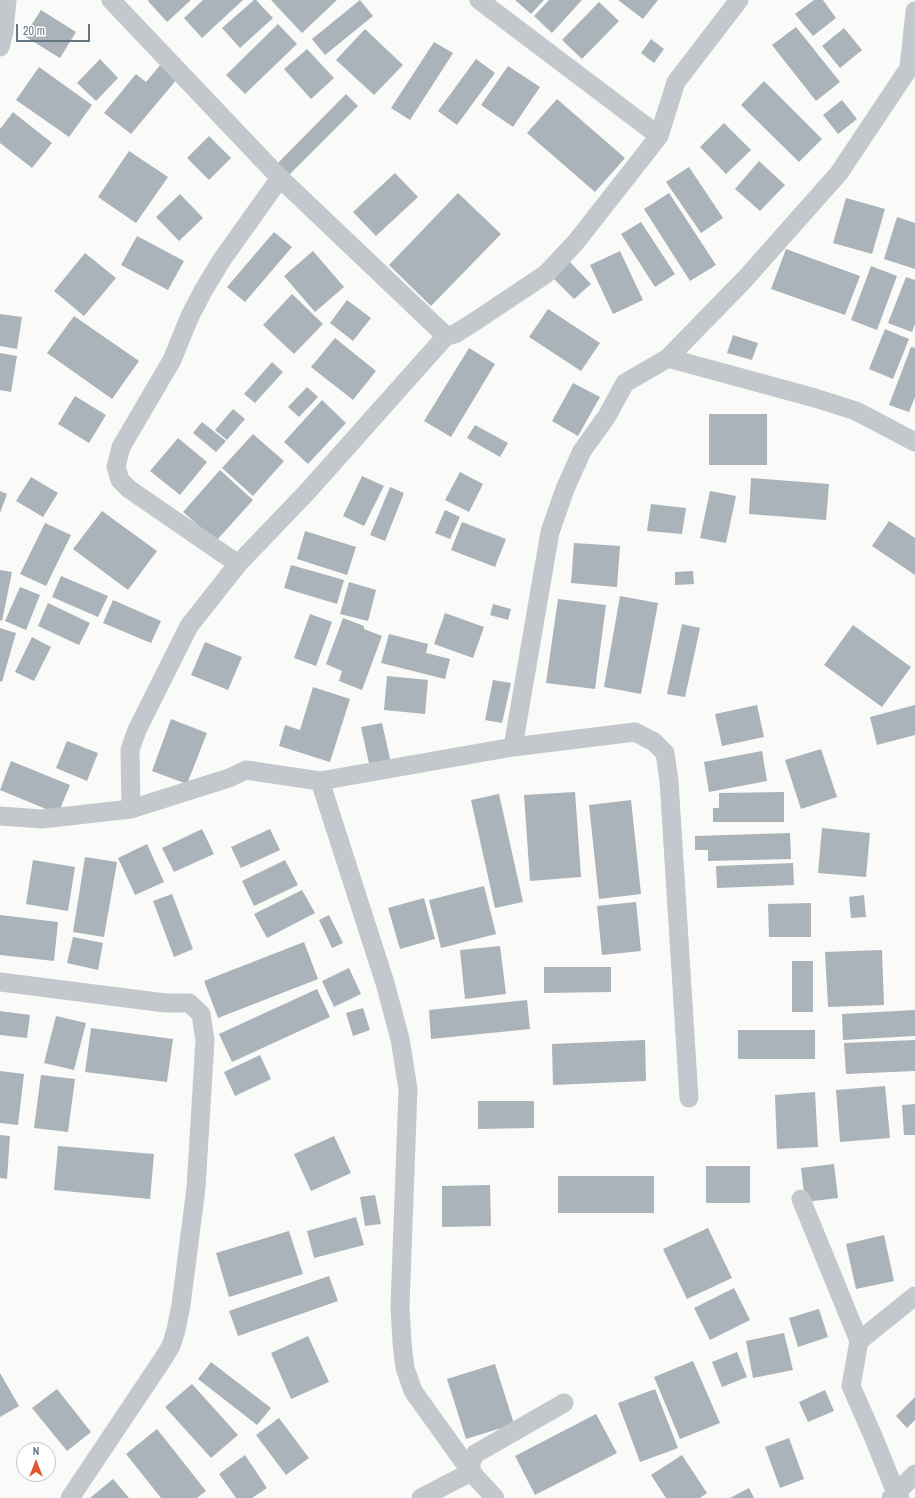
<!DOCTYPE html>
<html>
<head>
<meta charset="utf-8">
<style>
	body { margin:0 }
	#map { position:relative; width:915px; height:1498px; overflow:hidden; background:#fafaf8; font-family:"Archivo Narrow",sans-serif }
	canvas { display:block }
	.north { position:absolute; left:16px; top:1442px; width:40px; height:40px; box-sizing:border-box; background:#fff; border:1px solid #c1c8cd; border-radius:50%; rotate:0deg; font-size:11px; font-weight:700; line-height:16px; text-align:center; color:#657683 }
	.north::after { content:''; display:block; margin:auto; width:14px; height:18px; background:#e4572e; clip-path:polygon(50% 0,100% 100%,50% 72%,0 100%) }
	.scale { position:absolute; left:16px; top:24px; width:74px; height:18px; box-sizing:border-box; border:2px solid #657683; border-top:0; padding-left:5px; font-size:12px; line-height:14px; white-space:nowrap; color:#657683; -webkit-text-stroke:3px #fff; paint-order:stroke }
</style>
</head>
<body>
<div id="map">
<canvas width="915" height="1498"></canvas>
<div class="north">N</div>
<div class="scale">20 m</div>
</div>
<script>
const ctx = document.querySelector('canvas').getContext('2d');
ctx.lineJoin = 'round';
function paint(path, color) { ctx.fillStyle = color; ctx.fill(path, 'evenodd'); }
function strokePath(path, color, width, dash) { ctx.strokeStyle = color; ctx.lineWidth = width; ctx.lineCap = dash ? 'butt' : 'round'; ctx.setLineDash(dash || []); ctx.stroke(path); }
paint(new Path2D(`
	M149,0H191L167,22L148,1Z
	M203,0H243L202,38L184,18Z
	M254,0H256L273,18L240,48L222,28Z
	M271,0H337L302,33Z
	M360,0L373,16L325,55L312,39Z
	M515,0H544L531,14Z
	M549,0H582L552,33L534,16Z
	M618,0H658L643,19Z
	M814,0H823L836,18L813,36L795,14Z
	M599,2L619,21L582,59L562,40Z
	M41,10L76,32L60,58L24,36Z
	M278,24L297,44L245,94L226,75Z
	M796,27L840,82L816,101L772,45Z
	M844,28L862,50L840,68L822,46Z
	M365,29L403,65L374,95L336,60Z
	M651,39L664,49L654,63L641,53Z
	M434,42L453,53L410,120L391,108Z
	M307,49L334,78L311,99L284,69Z
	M100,59L118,78L96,101L77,83Z
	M476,59L495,73L457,125L438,111Z
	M161,64L178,78L131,134L104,113L136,74L146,82Z
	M508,66L540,87L513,127L481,105Z
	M39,67L92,105L69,137L16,100Z
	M764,81L822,139L799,162L741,105Z
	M346,94L358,106L286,178L274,167Z
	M557,99L625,158L595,192L527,133Z
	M842,100L857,119L838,134L823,115Z
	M13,112L52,143L32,168L0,143V129Z
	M724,123L751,150L726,174L700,147Z
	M209,136L231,158L209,180L187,158Z
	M129,151L168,177L136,223L98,197Z
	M759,161L785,185L760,211L735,189Z
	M689,167L723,218L701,233L666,182Z
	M395,173L418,197L376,236L353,212Z
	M458,193L501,234L431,306L389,265Z
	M669,193L716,265L690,281L644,209Z
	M180,194L203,218L179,241L156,217Z
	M846,198L885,209L872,254L833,243Z
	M897,217L915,223V269L884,259Z
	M641,222L675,274L655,287L621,234Z
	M274,232L292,247L245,302L227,287Z
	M137,236L184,261L168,290L121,265Z
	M786,249L860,276L845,315L771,289Z
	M313,251L344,287L315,312L284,276Z
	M620,251L643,300L613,314L590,265Z
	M85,253L116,278L84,316L54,291Z
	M570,262L591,284L574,299L553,278Z
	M871,266L897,276L877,330L851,320Z
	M906,277L915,280V324L912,332L888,323Z
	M292,294L323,324L294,354L263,325Z
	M347,300L371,318L353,341L330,323Z
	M548,309L600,343L581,371L529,337Z
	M0,314L22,317L17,349L0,346Z
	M74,316L139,361L112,399L47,353Z
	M885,329L909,339L893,379L869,369Z
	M733,335L758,343L752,360L727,353Z
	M335,338L376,371L353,400L311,367Z
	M911,347L915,348V397L909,412L889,405Z
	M469,348L495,364L451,437L424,421Z
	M0,353L17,356L11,392L0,390Z
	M272,362L283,372L255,403L244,394Z
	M573,383L600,397L578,436L552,421Z
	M307,387L318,397L299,417L288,407Z
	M75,396L106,415L89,443L58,424Z
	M322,400L346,423L308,464L284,442Z
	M233,409L245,419L227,440L215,430Z
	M709,414H767V465H709Z
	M202,422L226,441L216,452L193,433Z
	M475,425L508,443L500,457L467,438Z
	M253,434L284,461L253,496L222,468Z
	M178,438L207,462L180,495L150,471Z
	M220,470L253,500L216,541L183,512Z
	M460,472L483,484L469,512L445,500Z
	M362,476L384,486L364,526L343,516Z
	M31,477L58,493L43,517L16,501Z
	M751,478L829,484L826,520L749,514Z
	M390,487L404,493L385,541L370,535Z
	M0,491L7,494L0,513Z
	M710,491L736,496L726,543L700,538Z
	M651,504L686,508L682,534L647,531Z
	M445,510L460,517L450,539L435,533Z
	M102,511L157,551L128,590L73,549Z
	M889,521L915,538V575L872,546Z
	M462,522L506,539L495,567L451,550Z
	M45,523L71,535L46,586L20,574Z
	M305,531L356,547L347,575L297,559Z
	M574,543L620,546L617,587L571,583Z
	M291,565L344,580L337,604L284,588Z
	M0,570L12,572L2,621L0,620Z
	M693,571L694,584L675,585V572Z
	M61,576L108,596L98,617L52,597Z
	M349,582L376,590L368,621L340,614Z
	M20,587L40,595L26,630L5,621Z
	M620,596L658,603L641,694L604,687Z
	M558,599L606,605L595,689L546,683Z
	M113,600L161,621L151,643L103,623Z
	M48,603L90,623L79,645L38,626Z
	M493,604L511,609L508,620L490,615Z
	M445,613L484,627L473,658L434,644Z
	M310,614L332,622L316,666L294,658Z
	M343,618L364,626V629L382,636L362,690L339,681L342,671L326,664Z
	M682,624L700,628L685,697L667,694Z
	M853,625L911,667L882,707L824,665Z
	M0,628L16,633L2,682L0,681Z
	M389,634L428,644L426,653L450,659L445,679L381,663Z
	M32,637L51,647L34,681L15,672Z
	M205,642L242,657L228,690L191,675Z
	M387,676L428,680L425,714L384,710Z
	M493,680L511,683L502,723L485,720Z
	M313,687L350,699L330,762L279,746L285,725L300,730Z
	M757,705L764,737L722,746L715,714Z
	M915,705V735L877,745L870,717Z
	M171,719L207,733L187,784L152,771Z
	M382,723L391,763L370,768L361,727Z
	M67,741L98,753L87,781L56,768Z
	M821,749L837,797L801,809L785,760Z
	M762,751L767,781L709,792L704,762Z
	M11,761L70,785L58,814L0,790Z
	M575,792L581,877L530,881L524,795Z
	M784,792V822H713V808H719V793Z
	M499,794L523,902L495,908L471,800Z
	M631,800L641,894L599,899L589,805Z
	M822,828L870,833L866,877L818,873Z
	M202,829L214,854L174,872L162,848Z
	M270,829L280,850L241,868L231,847Z
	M790,833L791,859L708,861V850H695V836Z
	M147,844L164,882L135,895L118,858Z
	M85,857L117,862L104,937L73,932Z
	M33,860L75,867L68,911L26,904Z
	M285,860L298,885L254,906L242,881Z
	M793,863L794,885L717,888L716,866Z
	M484,886L496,934L441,948L429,900Z
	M302,890L315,913L267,938L254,914Z
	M172,894L193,949L174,957L153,901Z
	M864,895L866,917L851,918L849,897Z
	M424,898L435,939L400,949L388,908Z
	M636,902L641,951L602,955L597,906Z
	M811,903V937H769L768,904Z
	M0,915L58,922L54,961L0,955Z
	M329,915L343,943L332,948L319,920Z
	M73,937L103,943L98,970L67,963Z
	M304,942L318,979L218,1018L204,981Z
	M500,946L506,994L465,999L460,950Z
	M882,950L884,1005L828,1007L825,952Z
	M792,961H813V1012H792Z
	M544,967H611V992L544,993Z
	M349,968L361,994L334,1007L322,981Z
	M317,989L330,1017L232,1062L219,1034Z
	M527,1000L530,1029L431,1039L429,1010Z
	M363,1008L370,1030L353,1036L346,1013Z
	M915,1010V1036L843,1040L842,1014Z
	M0,1011L30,1015L27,1038L0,1035Z
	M56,1016L86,1023L74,1070L44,1063Z
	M91,1028L173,1039L167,1082L85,1072Z
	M738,1030H815V1059H738Z
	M645,1040L646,1081L553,1085L552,1044Z
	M915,1040V1071L846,1074L844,1043Z
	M260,1055L271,1079L235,1096L224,1072Z
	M0,1071L24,1074L18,1125L0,1123Z
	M41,1075L75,1079L68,1132L34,1128Z
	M885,1086L890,1138L840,1142L836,1090Z
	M815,1092L818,1147L777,1149L775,1095Z
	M478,1101H534V1128L478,1129Z
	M915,1104V1135H904L902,1105Z
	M0,1135L10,1136L7,1179L0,1178Z
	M334,1136L351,1173L311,1191L294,1154Z
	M58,1146L154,1154L150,1199L54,1190Z
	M834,1164L838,1198L805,1202L801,1168Z
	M706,1166H750V1203H706Z
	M558,1176H654V1213H558Z
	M490,1185L491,1226L442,1227V1186Z
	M375,1195L381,1224L365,1226L360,1197Z
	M356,1217L364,1245L314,1258L307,1231Z
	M708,1228L732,1278L687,1299L663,1249Z
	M289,1231L303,1274L229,1297L216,1253Z
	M884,1235L894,1281L856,1289L846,1244Z
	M329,1276L338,1301L238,1336L229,1311Z
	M734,1288L750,1320L710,1340L694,1308Z
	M819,1309L828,1337L798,1347L789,1318Z
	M784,1333L793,1370L753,1378L746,1341Z
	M308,1336L329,1382L291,1399L271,1353Z
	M737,1352L747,1377L722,1387L712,1362Z
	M693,1361L720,1423L680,1439L654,1377Z
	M211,1362L271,1408L257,1425L198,1379Z
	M495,1364L514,1424L466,1439L447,1379Z
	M0,1373L19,1406L0,1417Z
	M192,1384L238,1435L211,1458L165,1407Z
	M57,1389L91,1432L67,1451L32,1408Z
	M655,1389L678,1448L640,1462L618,1403Z
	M825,1390L834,1411L808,1422L799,1402Z
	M915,1397V1420L907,1428L896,1416Z
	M596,1414L617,1453L535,1495L515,1456Z
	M279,1418L309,1458L286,1475L256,1435Z
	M157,1429L206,1491L197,1498H161L126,1454Z
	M789,1438L804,1479L780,1488L765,1447Z
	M245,1455L267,1488L252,1498H236L219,1474Z
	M682,1455L707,1493L700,1498H666L651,1475Z
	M113,1479L129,1498H90Z
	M749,1488L754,1498H730Z`), '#aab3b9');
strokePath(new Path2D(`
	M111,0L280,178L446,336
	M479,0L659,136
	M0,47L4,31L7,0
	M668,358L815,398L856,411L915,442
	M238,564L129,489L120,480L116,467L121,447L172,360L190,316L203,291L221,261L280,178
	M513,747L550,532L565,489L582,451L607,416L625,383L668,358L745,279L839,173L909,68L915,11
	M320,781L385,983L400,1039L408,1089L400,1306L402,1343L405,1368L413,1391L471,1472L495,1498
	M131,809L130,750L137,730L189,626L238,564L307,492L446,336L455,334L477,320L546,274L576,242L659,136L676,82L739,0
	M0,816L42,819L131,809L229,778L246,770L320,781L513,747L635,732L654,742L665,753L669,781L689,1098
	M0,982L165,1003H189L201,1014L205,1040L196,1188L181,1305L176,1330L171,1346L161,1362L70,1498
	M801,1199L859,1341L851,1386L873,1436L896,1493L900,1498
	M859,1341L915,1296
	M471,1472V1462L475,1454L564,1403
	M421,1498L471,1472
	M891,1498L915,1474`), '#c3c8cc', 19);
</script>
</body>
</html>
